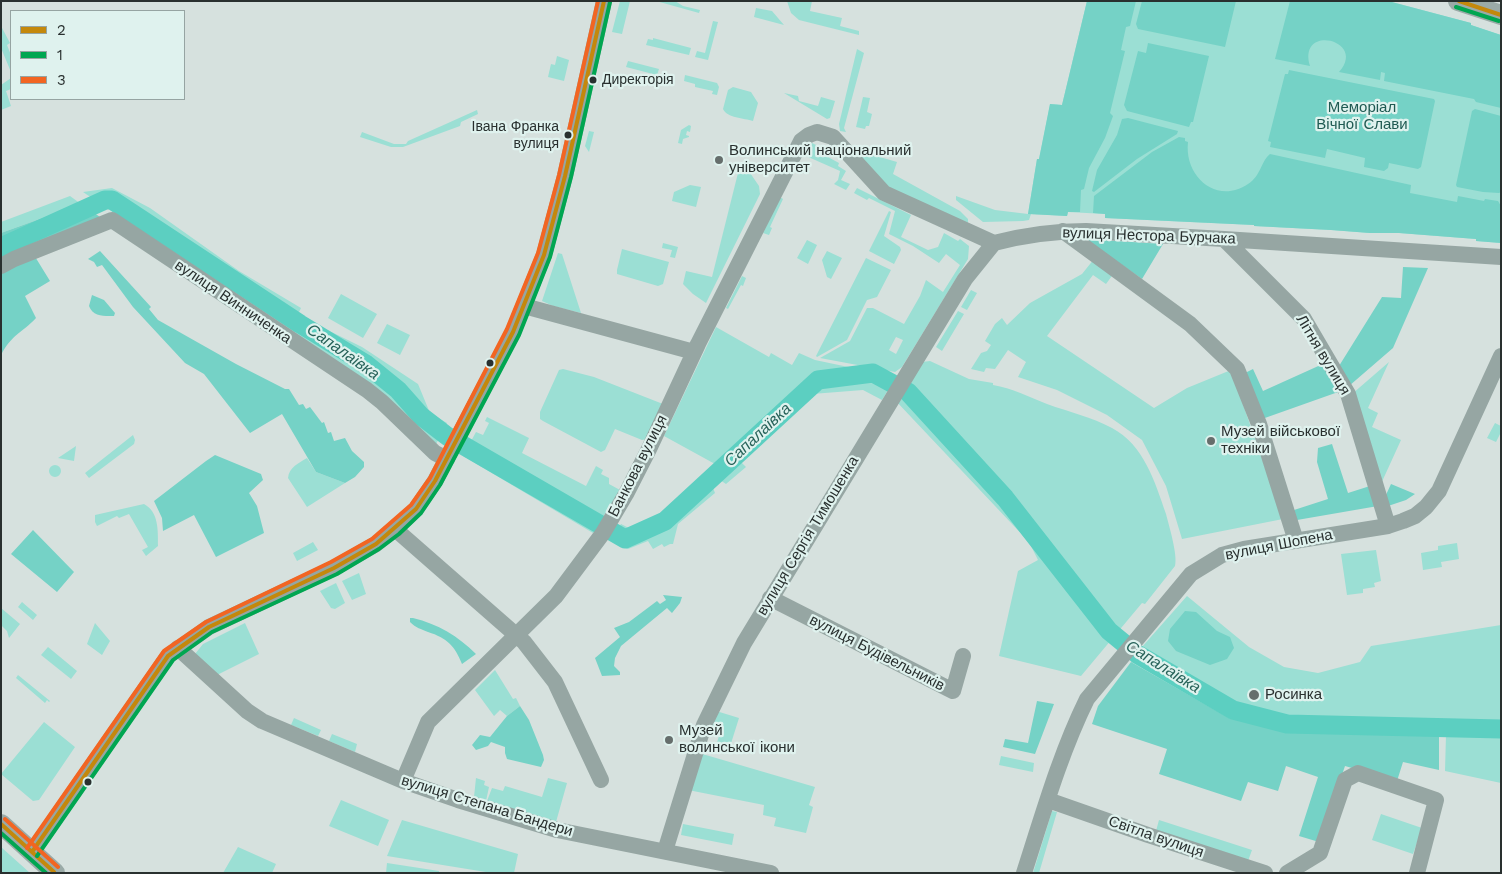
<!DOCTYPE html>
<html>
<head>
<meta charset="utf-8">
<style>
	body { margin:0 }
	#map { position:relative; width:1502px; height:874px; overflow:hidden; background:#d6e1de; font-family:"Work Sans",sans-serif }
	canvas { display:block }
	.frame { position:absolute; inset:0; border:2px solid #29302f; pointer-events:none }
	.legend { position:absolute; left:10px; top:10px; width:175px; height:90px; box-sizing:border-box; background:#dff2ee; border:1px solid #96a4a2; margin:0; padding:6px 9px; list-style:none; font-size:15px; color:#29302f }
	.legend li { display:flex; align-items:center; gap:10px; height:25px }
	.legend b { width:25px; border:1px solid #96a4a2 }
</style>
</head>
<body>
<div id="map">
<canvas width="1502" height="874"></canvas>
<div class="frame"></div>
<ul class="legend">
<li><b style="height:6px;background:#c4880c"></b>2</li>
<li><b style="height:6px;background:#00a651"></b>1</li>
<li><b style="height:6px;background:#f26522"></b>3</li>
</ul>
</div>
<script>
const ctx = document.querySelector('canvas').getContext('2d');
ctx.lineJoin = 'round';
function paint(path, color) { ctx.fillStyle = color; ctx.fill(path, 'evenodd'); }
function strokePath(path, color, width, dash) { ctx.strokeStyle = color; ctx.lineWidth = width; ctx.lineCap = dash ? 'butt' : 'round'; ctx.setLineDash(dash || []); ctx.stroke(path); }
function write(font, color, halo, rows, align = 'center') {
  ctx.font = font + ' "Work Sans",sans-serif'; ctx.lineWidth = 4.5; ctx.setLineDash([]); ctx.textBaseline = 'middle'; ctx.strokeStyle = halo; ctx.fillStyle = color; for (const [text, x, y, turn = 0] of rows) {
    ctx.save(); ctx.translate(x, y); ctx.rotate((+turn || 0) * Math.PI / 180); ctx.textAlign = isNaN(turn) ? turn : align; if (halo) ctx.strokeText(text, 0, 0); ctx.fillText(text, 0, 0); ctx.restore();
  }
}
paint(new Path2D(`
	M620,1H630L622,34L612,32Z
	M656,1H675L683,6L700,10L699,13Z
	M787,1H812L810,11L842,18L840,26L859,31V35L799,20L791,13Z
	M1087,1H1388L1471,23V25L1501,35V243L1476,241V239L1399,233H1370L1331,230L1254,226V225L1105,218V214L1068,212L1067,216L1031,214L1029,220L1023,221L983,222L956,200V196L995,210L1028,214L1037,159H1039L1050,104L1062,105Z
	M756,8L772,11L784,25L754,17Z
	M713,21L718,22L708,60L695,57L697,51L705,53Z
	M1,26L10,43L7,45L11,55V72L1,48Z
	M653,38L691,48L689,55L646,45L648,39L653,40Z
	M857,49L864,53L844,128L846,132L840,131L839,124Z
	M557,56L569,60L564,81L548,77L551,64L555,65Z
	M628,61L659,69L657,75L626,67Z
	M685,75L717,83L719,87L717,95L712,94L713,91L695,87V84L684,81Z
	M11,78V89L6,91L11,106L1,110V85Z
	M733,87L751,92L758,103L753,121C744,118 727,118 723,109L728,90Z
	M784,93L798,96L799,101L818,106L821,97L835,101L830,118L827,119Z
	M863,97L870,98L867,112L872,114L869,126H866L865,129L856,127Z
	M477,110L478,114L461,122L460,126L403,147H391L360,137L362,132L394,144H406L408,141Z
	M689,125L691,126L690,132L687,131L686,135L689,136V137L683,139L682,144L678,143L681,130Z
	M589,131L594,132L589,152L585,146Z
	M810,142L828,151L826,156L839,163L838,166L846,171L841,180L850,184L846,190L834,184L838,180L840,171L806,156L808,150L806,149Z
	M849,148L897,162L893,174L960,211L968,219V222L967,223L892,190Z
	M740,165L746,167L759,186L760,194L706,303L693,294L683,284L686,271L712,277Z
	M690,185L701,187L696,207L672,201L674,192Z
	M112,188L150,208L239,271L301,308L298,314L303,318L362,347L418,384L430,413L447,423L435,446L293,333L83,192Z
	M857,188L911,215L901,237L928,250L938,247L944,233L958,241L960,239L969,246L968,259L902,367L895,372L820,358L850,341L867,308H873L904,324L920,296L926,280L943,292L960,265L946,254L939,263L913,246L889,234L895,211L869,198L867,200L854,193ZM896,337L903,340L896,354L889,350Z
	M70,196L81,204L1,233V222Z
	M780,197L783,199L770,227L772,228L769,235L763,233Z
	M889,211L891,212L884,236L900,247L901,250L894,264L869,251Z
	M807,240L817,245L808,264L797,258Z
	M663,243L678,247L675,258L670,257L672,250L662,248Z
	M622,249L669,262L663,284L658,286L617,274V270Z
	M827,251L842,258L831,279L827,277L822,260Z
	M558,253L562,254L581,313L553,306L542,301Z
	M866,258L891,270L877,297L867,300L847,340L817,357L816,356Z
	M1094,259L1114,273L1106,284L1093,275L1047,336L1154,408L1187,388L1231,370L1283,519L1182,539L1166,486L1142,440L1107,415L1057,390L1018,377L1026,362L1008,350L995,369L986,368L984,372L971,369L981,353L987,351L991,345L985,341L995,324L1002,318L1007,325L1030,303L1082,274Z
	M742,276L746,278L743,286L741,285L728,309L726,308Z
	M971,290L977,293L967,310L961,307Z
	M341,294L377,314L363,338L328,318Z
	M958,311L964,314L942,351L936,347Z
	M387,324L410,335L400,355L377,343Z
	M716,327L769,357L771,353L792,365L799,353L815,360L896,377L882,400L863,390L812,394L785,412L737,458L746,467L726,484L720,480L713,488L715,493L678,524L673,544H670L664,547L662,544L653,549L648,541L628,549L610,539L621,524L631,529L654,522L700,482L715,464L664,436Z
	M930,361L969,379L993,383V385C1012,388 1029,397 1047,404C1069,412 1092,417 1112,428C1144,445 1155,482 1166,514C1169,526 1178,555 1175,566L1145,604L1142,603L1081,676L999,656L1018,571L1038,560L1029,542L895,400L908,385H913L909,383L922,362Z
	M1389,362L1368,408L1378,413L1372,427L1401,440L1380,486L1352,394Z
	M563,369L594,377L663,404L646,439L642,440L615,429L605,450L601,452L543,421L540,419V412L559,370Z
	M487,417L529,438L522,453L586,486L596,466L603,470L601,474L609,478V484L620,490L593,533L463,456L476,432L483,435L489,423L485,421Z
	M1495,423L1501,426V432L1496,442L1487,438Z
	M133,435L135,440L134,444L89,478L85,473Z
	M76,446L74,461L58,458Z
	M307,458L316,472L345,483L307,507L288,478C289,467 299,463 307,458Z
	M49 471a6 6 0 1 1 12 0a6 6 0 1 1-12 0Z
	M144,504C159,512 158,531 158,546L146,556L142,550L148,547L129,514L119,518L117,516L97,526L95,522V515Z
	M313,542L318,550L297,561L293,553Z
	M1457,543L1459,559L1441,562L1442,567L1423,570L1421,553L1438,550V546Z
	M1376,550L1381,581L1374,583L1375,587L1363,589V593L1347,595L1341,554Z
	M359,573L366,594L352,600L342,581Z
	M336,583L345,603L335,609L331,608L320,591Z
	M1187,596L1249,647L1284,667L1318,673L1360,662L1371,646L1501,625V783L1445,771L1446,735L1286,732L1229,718L1131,662L1142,647Z
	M22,602L37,615L33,620L18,607Z
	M1,608L20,624L9,638L7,631L1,625Z
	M95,623L110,641L102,655L87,644Z
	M245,623L259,654L217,675L195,654L203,644Z
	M48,647L77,671L71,679L41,655Z
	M495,670L513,699L516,698L520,706L507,716L500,710L494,716L475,690Z
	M18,675L50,701L49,702L47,700L45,703L16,678Z
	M713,710L739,718L728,753L715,749L719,736L705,732Z
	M294,718L321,730L318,736L291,725Z
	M44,722L75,747L39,800L33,801L1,774Z
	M332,734L357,744L355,752L329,741Z
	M699,753L815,787L809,805L813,807L806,833L774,826L776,818L763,815L764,805L688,790Z
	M1001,756L1034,763L1033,772L999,765Z
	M476,778L485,781L484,785L489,787L486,801L474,797Z
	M548,778L567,783L556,822L487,801L492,788L503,791L505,786L542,797Z
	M341,800L389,820L378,846L329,826Z
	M1052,811L1057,812L1039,873H1033Z
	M1381,814L1422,828L1413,854L1372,840Z
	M402,820L518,854L514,873H492L387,856Z
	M1159,820L1252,850L1248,861L1156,831Z
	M683,824L734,834L732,845L681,835Z
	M1,847L30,873H1Z
	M238,847L276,864L272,873H223Z
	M387,863L439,871V873H386Z`), '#9bdfd4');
paint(new Path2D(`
	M1087,1H1136L1130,26L1126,27L1121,50L1125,51L1110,113L1113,116L1105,138L1089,168L1084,189L1081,190L1080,212H1068L1067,216L1028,214L1037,159H1039L1050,104L1062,105Z
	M1142,1H1236L1225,47L1138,29L1136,24Z
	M1290,1H1388L1471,23V25L1501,35V108L1476,102L1474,99L1384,81L1385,73L1381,72L1380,80L1339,72C1368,40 1297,23 1310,66L1275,59Z
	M1148,43L1209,56L1193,122H1191L1189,127L1127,111L1124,105L1138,51L1146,53Z
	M1289,70L1434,99L1435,101L1421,167L1418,169L1389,163L1388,168L1384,171L1364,167L1365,158L1327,149L1325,158L1270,147L1271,142L1268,141L1285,74H1288Z
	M1475,109L1501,116V192L1499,193L1483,192L1457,187L1456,185L1472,111Z
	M1128,118L1178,131L1177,134L1137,159L1094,192L1092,191L1097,170L1117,135L1122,119Z
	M1179,137L1185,138V141L1188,142C1184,177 1217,205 1248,184C1261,176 1261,161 1270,154L1411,185L1410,193L1457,202L1458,196L1484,201L1485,199L1498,201L1501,206V243L1476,241V239L1399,233H1370L1331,230L1254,226V225L1105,218V214L1093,213L1094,196L1152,152Z
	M81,204L100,217L1,263V233Z
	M1085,239L1163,244L1142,279Z
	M100,251L151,307L149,309L158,320L236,364L285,389H289L299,405L303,404L306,409L310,407L322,423L324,422L328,433L331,432L334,441L345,438L352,451L364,462V467L355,477L345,483L316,472L282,414L250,433L204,374L185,363L133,307L102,265L97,267L94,262L88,259Z
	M34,255L50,281L25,296L36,318C22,333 12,334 1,355V272Z
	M1403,267L1428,268L1393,348L1349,386L1339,366L1382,297L1401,298Z
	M92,295L104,300L115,313L114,316C104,316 93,317 89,306Z
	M1325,363L1341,391L1262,419L1245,373L1253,369L1263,391Z
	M1332,444L1348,493L1370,486L1378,506L1297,520L1294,510L1328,499L1317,462L1318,448Z
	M215,455L261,474L263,480L249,493L257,506L264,533L216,557L194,515L163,531L162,518L154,501L206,461Z
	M1391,484L1415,494L1406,500L1388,506L1385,497Z
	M33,530L74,572L57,592L11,554Z
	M663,595L682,597L680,603L672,613L667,608L621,646L615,658L614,666L620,672V675L602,676L595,658L620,637L614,628L629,622L657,601L660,604L666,600Z
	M1185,611L1196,612L1217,631L1230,637L1234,648L1227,659L1210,665L1176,651L1168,641L1170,629Z
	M410,618H413C438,624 458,636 476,654L462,664C455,646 447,638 428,632C421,629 416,628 410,622Z
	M1131,662L1229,718L1286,732L1439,735V770L1403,762L1397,781L1345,766L1319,842L1299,836L1318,777L1286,766L1278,791L1248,782L1241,801L1159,774L1167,749L1092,724L1098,706Z
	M1037,701L1054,704L1035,754L1003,747L1005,739L1028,743Z
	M520,706L529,720L543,755L544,760L541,767L507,759L505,753V747L491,742L488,746L476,750L472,745L480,735L490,737L507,716Z`), '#75d2c6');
strokePath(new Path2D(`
	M1,247L105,200H112L300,324L366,364L398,390L421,416L447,436L625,539L665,521L818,380L873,373L908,392L1005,498L1109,631L1137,654L1233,710L1287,724L1501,729`), '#5ccfc1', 19);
strokePath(new Path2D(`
	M1063,231L1190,324L1237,369L1259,424L1296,541
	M1224,239L1304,319L1348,394L1388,526
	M1,266L14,259L112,220L367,390L382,402L435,453L447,459
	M524,306L694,352
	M395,529L524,642L555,682L601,780
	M770,598L953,691L963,656
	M178,648L247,711L262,721L403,781L458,800L557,830L771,873
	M403,781L428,722L556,596L603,533L626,494L649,449L698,344L801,141L809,135L817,132L833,137L884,193L994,243C1025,235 1054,231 1086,231L1224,239L1501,257
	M1048,800L1148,835L1265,873
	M665,851L704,725L744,643L965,279L994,243
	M32,852L168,656L209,627L334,568L376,544L395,529L416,509L435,481L513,332L544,255L565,176L604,1
	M1024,873C1043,814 1060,754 1087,699L1191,574L1222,555L1244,549L1388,526L1403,521L1415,516L1426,507L1439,491L1501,356
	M1287,873L1320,853L1345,780L1358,773L1436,800L1417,873`), '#96a6a3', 16);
strokePath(new Path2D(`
	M1458,1L1501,15
	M1,824L55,873`), '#9aaaa7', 20);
strokePath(new Path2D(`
	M1459,1L1501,15
	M1,824L54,872
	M32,852L168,656L209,627L334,568L376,544L416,509L435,481L513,332L544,255L565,176L604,1`), '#c4880c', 4);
strokePath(new Path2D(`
	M1456,7L1499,21
	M1,833L46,873
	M37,856L173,660L212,632L337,574L379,549L399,534L421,513L440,485L519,335L550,257L571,177L610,2`), '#00a651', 4);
strokePath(new Path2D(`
	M5,819L58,867
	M27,848L164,651L206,622L331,562L372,539L411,505L430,478L507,329L538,253L559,175L598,1`), '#f26522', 4);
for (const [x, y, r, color] of [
	[593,80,4.5,"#29302f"],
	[568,135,4.5,"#29302f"],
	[719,160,5,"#666e6c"],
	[490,363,4.5,"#29302f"],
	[1211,441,5,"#666e6c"],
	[1254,695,6,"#666e6c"],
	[669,740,5,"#666e6c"],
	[88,782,4.5,"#29302f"]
]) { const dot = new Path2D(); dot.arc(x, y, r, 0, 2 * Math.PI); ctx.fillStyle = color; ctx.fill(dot); strokePath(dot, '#dff2ee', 2); }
write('14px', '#29302f', '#dff2ee', [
	["Директорія",602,80],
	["Івана Франка",559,127,"right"],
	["вулиця",559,144,"right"]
], 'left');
write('15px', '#1f5a52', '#dff2ee', [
	["Меморіал",1362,108],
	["Вічної Слави",1362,125]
]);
write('15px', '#29302f', '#dff2ee', [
	["Волинський національний",729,151],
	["університет",729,168],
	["Музей військової",1221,432],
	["техніки",1221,449],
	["Росинка",1265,695],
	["Музей",679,731],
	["волинської ікони",679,748]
], 'left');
write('15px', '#29302f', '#dff2ee', [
	["вулиця Нестора Бурчака",1149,236,2],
	["вулиця Винниченка",233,302,34],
	["Літня вулиця",1323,355,59],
	["Банкова вулиця",638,466,-63],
	["вулиця Сергія Тимошенка",808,536,-59],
	["вулиця Шопена",1279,545,-11],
	["вулиця Будівельників",877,653,27],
	["вулиця Степана Бандери",487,806,17],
	["Світла вулиця",1156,837,19]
]);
write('italic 16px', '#28635a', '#dff2ee', [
	["Сапалаївка",343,352,35],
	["Сапалаївка",758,435,-43],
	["Сапалаївка",1163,667,32]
]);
</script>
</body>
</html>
